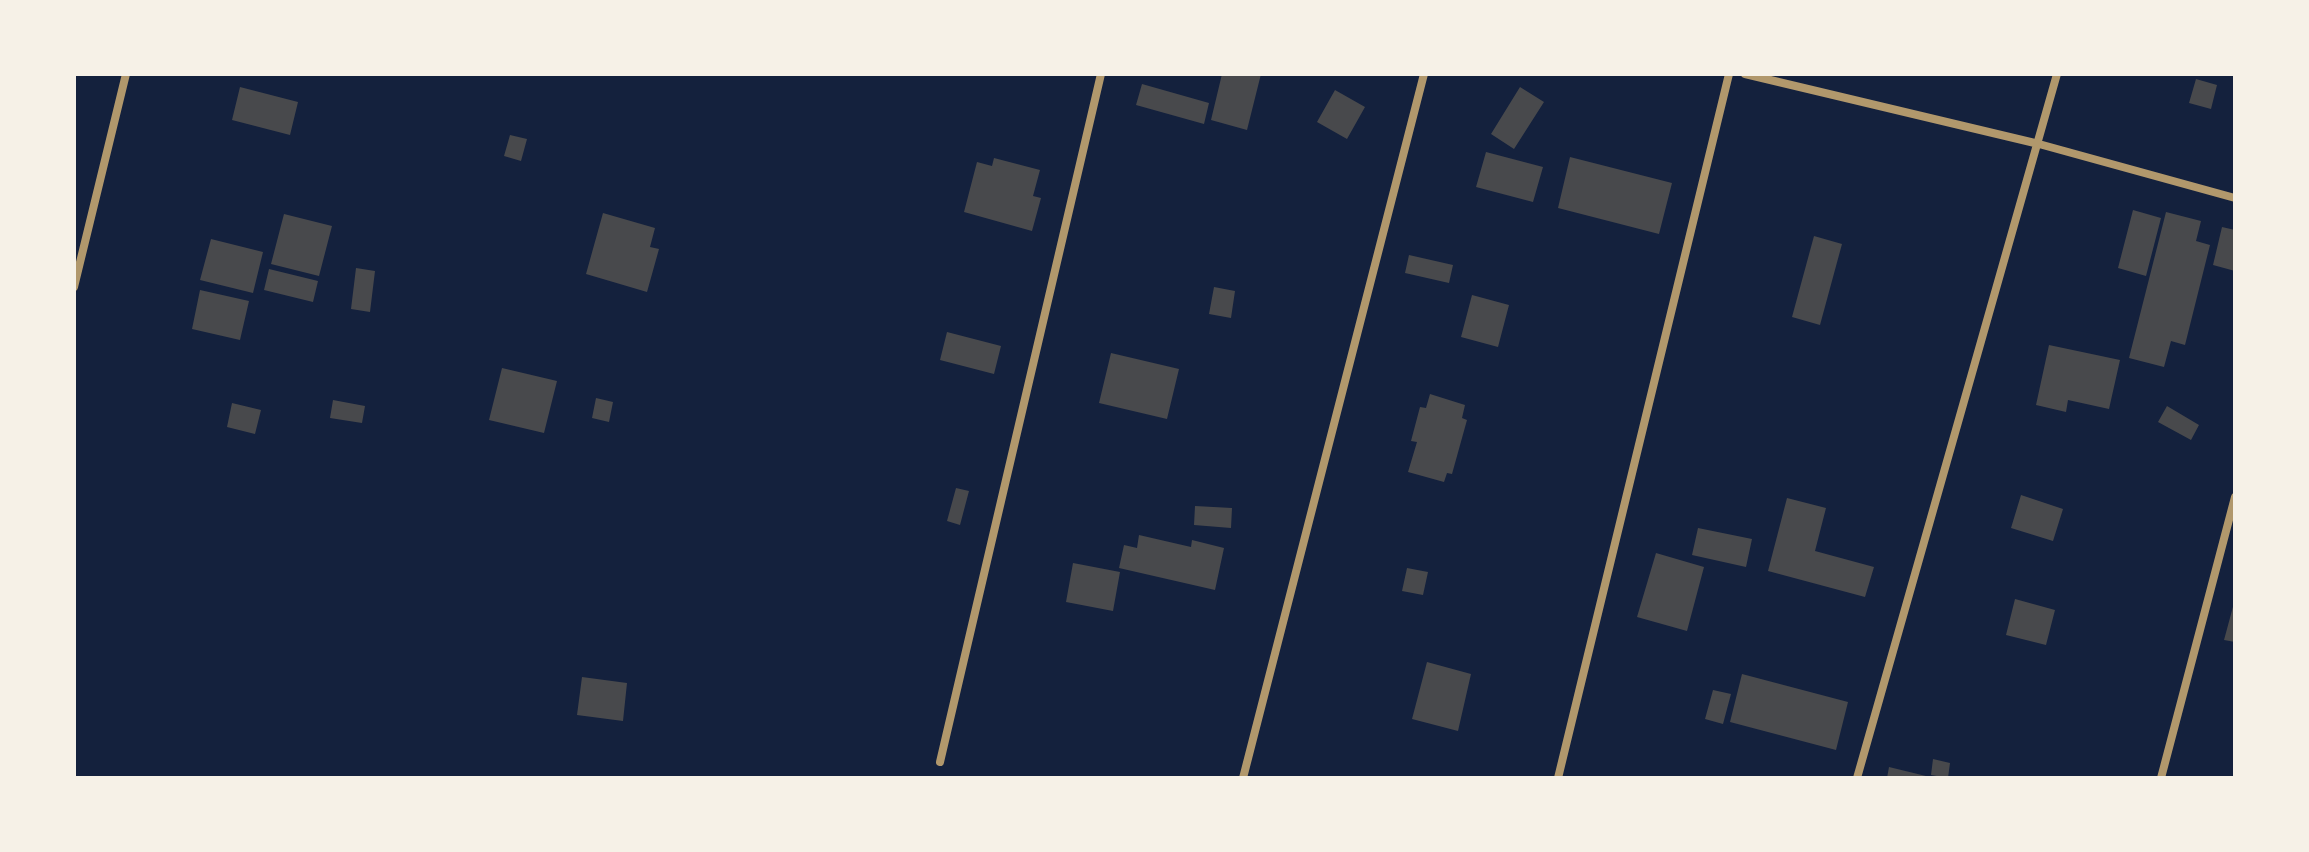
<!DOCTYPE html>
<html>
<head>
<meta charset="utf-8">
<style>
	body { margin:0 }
	#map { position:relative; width:2309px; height:852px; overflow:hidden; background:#14213d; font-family:Rubik,sans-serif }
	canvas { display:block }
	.frame { position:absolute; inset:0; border:76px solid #f6f1e7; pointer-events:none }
</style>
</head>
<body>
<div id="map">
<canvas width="2309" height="852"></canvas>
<div class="frame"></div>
</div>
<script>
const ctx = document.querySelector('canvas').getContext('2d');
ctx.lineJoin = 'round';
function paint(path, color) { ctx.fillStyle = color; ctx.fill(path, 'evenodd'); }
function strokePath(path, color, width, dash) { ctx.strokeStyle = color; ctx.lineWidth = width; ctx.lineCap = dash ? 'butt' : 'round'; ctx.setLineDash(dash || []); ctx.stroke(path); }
paint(new Path2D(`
	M1222,74H1261L1247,130L1211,120Z
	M2196,79L2217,85L2211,109L2189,103Z
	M1142,84L1209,103L1204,124L1136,105Z
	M240,87L298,102L290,135L232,120Z
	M1520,87L1544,102L1514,149L1491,134Z
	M1335,90L1365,107L1347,139L1317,122Z
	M510,135L527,139L521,161L504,156Z
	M1486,152L1543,167L1533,202L1476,187Z
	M1570,157L1672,183L1659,234L1558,208Z
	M994,158L1040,170L1033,196L1041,198L1032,231L964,212L977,162L992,166Z
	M2133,210L2161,218L2146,276L2118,268Z
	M2166,212L2201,221L2196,241L2210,245L2185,345L2171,341L2164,367L2129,358Z
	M603,213L655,228L650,247L659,249L647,292L586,274Z
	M284,214L332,226L319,276L271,264Z
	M2222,227L2235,230V271L2213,265Z
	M1814,236L1842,244L1820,325L1792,317Z
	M211,239L263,252L253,293L200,280Z
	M1409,255L1453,265L1449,283L1405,273Z
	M356,268L375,271L370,312L351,309Z
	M269,269L318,281L313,302L264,290Z
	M1214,287L1235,291L1231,318L1209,314Z
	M200,290L249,301L240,340L192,329Z
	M1472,295L1509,305L1498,347L1461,337Z
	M947,332L1001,346L994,374L940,360Z
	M2049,345L2120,360L2109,409L2068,400L2066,412L2036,405Z
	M1111,353L1179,369L1167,419L1099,403Z
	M502,368L557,381L544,433L489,420Z
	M1430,394L1465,405L1462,418L1467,420L1452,474L1447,473L1444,482L1408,472L1417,442L1411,441L1420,407L1426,408Z
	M596,398L613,402L609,422L592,418Z
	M333,400L365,406L362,423L330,418Z
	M232,403L261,410L255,434L227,427Z
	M2167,406L2199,425L2191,440L2158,422Z
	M956,488L969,491L960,525L947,521Z
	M2021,495L2063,509L2053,541L2011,528Z
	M1787,498L1826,508L1815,551L1874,567L1865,597L1768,571Z
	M1195,506L1232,508L1231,528L1194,525Z
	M1698,528L1752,539L1746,567L1692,555Z
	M1139,535L1191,547L1192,540L1224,548L1215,590L1119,568L1124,545L1137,548Z
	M1656,553L1704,567L1687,631L1637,617Z
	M1073,563L1120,572L1113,611L1066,602Z
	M1407,568L1428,572L1423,595L1402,591Z
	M2015,599L2055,610L2046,645L2006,635Z
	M2234,603H2235V642L2224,640Z
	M1427,662L1471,674L1458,731L1412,719Z
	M1742,674L1848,702L1836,750L1730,722Z
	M582,677L627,683L623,721L577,715Z
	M1713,690L1731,694L1723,724L1705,719Z
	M1933,759L1950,763L1948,778L1931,775Z
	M1889,767L1930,777V778H1887Z`), '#48494c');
strokePath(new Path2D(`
	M1745,74L2039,144L2235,198
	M74,287L126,74
	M940,762L1101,74
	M1243,778L1424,74
	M1558,778L1729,74
	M1857,778L2057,74
	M2161,778L2235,497`), '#b1986c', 8);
</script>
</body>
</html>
